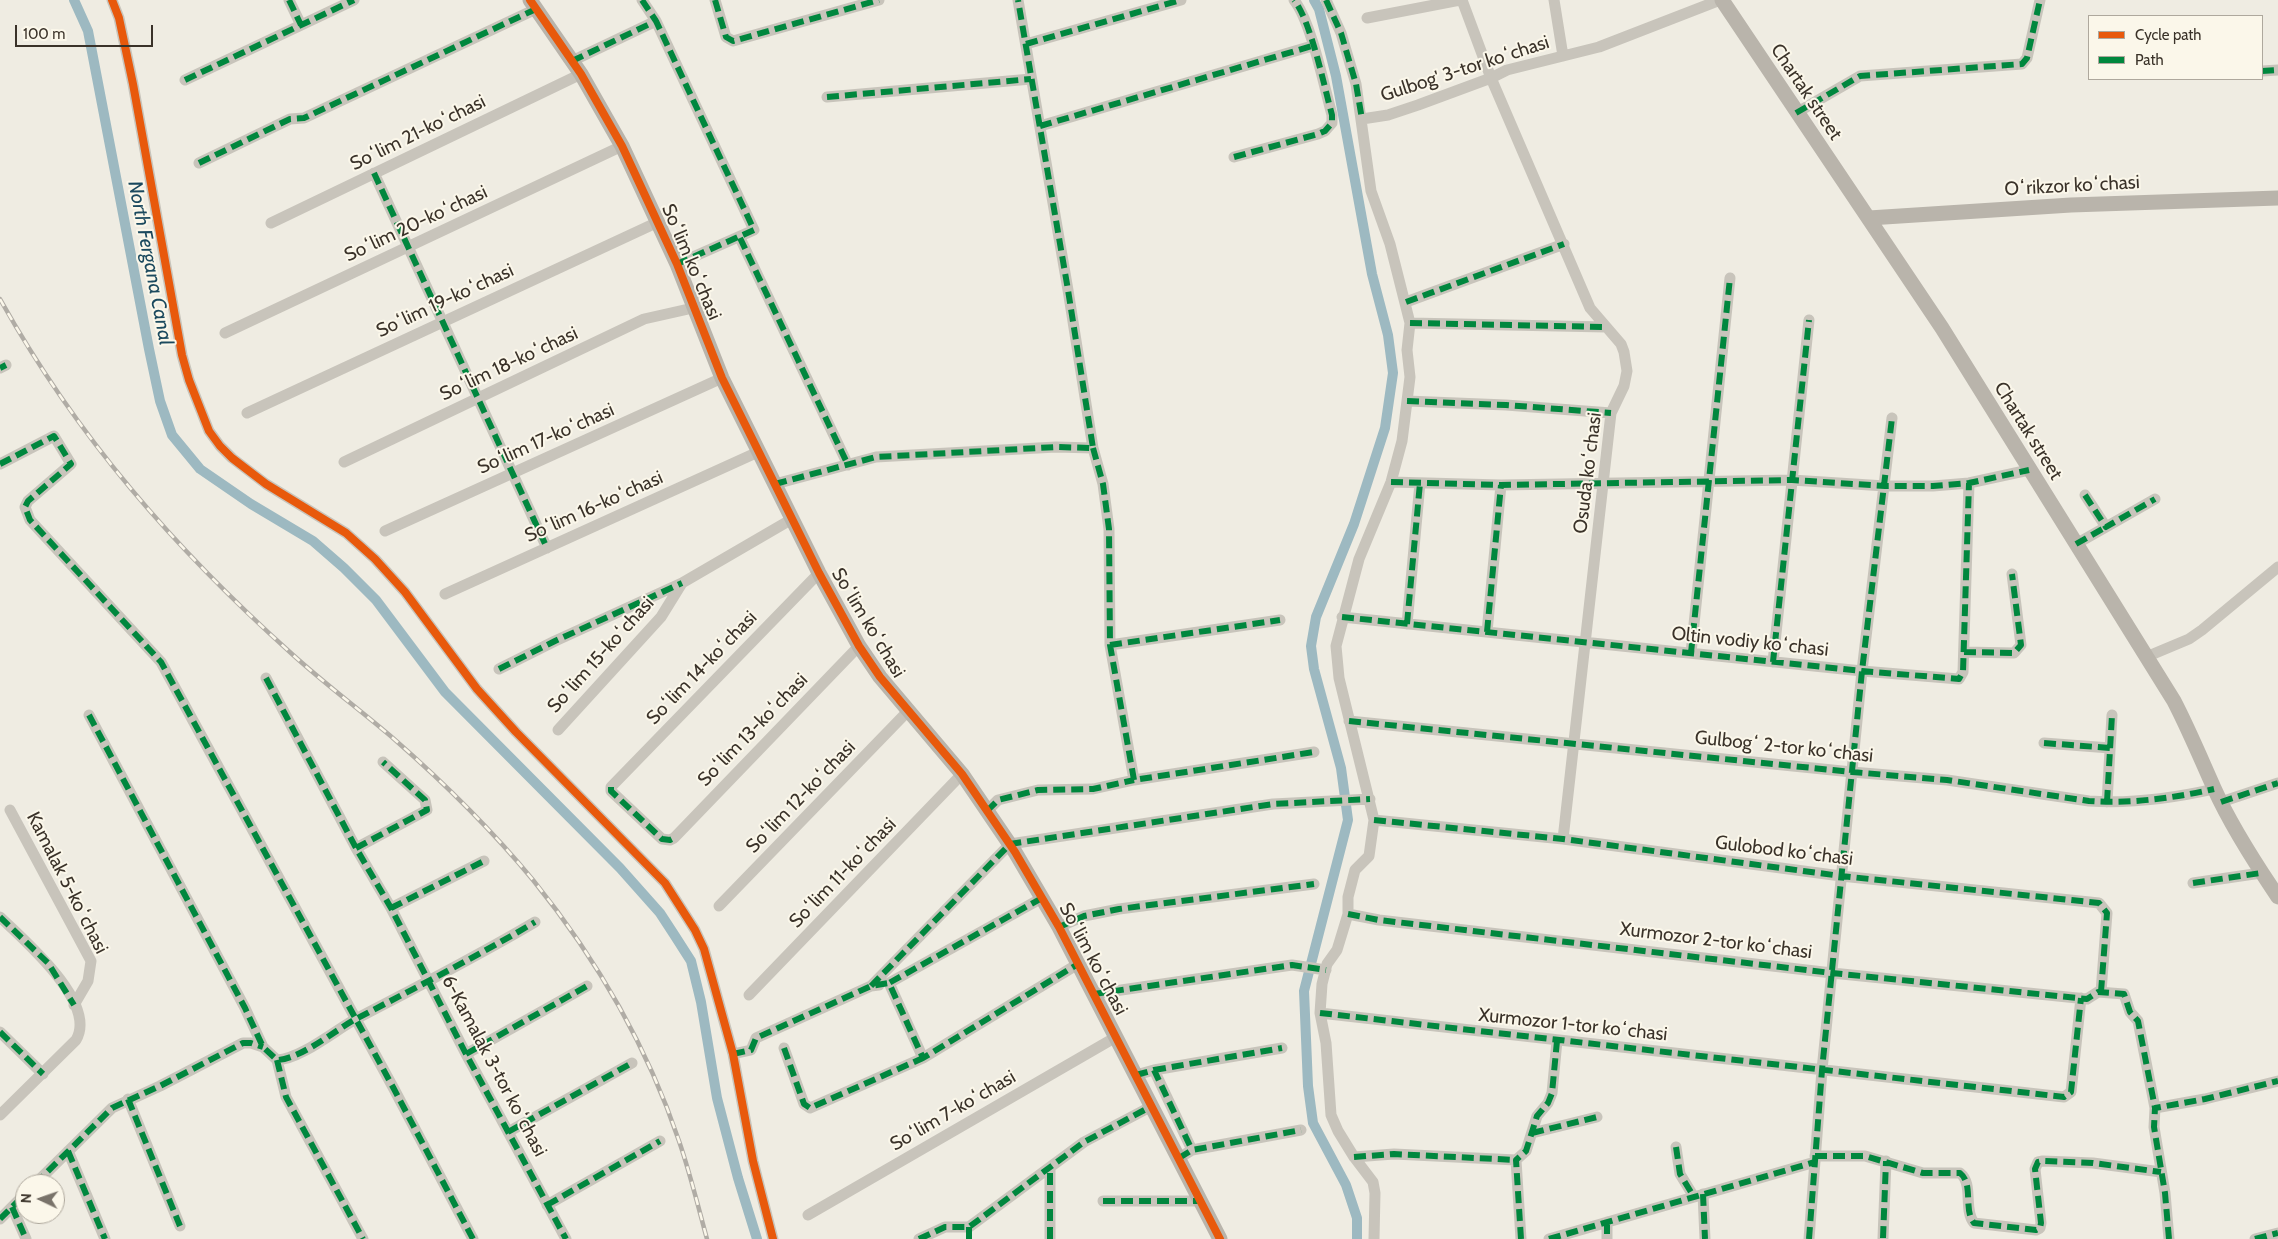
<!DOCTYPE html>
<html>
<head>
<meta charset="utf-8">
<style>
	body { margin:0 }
	#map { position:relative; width:2278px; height:1239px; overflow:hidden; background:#efece2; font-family:Cabin,sans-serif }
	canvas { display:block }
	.legend { position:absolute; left:2088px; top:15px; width:175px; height:65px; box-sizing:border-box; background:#fbf7ea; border:1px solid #aea89d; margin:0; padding:6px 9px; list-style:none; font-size:15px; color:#3a3229 }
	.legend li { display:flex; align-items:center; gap:10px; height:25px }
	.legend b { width:25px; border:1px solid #aea89d }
	.north { position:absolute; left:15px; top:1174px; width:50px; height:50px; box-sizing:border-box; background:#fbf7ea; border:1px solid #aea89d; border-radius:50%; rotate:273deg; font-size:14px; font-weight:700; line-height:20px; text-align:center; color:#3a3229 }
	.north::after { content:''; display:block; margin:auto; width:18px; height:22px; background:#79736a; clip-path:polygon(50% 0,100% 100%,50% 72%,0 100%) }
	.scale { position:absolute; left:15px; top:25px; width:138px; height:22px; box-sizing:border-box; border:2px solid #3a3229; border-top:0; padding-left:6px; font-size:15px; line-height:18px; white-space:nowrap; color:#3a3229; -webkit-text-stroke:4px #fbf7ea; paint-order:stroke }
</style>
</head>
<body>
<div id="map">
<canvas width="2278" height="1239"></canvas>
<ul class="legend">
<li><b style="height:6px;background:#e8590c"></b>Cycle path</li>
<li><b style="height:6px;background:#00873e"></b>Path</li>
</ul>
<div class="north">N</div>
<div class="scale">100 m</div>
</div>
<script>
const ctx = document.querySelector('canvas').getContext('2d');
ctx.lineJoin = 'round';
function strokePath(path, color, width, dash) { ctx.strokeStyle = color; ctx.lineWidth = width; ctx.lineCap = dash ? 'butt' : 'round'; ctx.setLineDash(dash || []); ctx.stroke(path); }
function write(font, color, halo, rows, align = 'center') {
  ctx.font = font + ' Cabin,sans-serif'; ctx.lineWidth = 4; ctx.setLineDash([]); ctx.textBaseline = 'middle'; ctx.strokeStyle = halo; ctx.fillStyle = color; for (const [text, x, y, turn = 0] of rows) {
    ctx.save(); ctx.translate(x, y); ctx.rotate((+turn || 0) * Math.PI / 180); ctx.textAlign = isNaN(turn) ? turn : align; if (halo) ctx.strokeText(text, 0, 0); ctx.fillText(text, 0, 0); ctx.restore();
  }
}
strokePath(new Path2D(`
	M74,0L88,31L149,349L160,401L172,435L200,469L251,504L313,541L344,568L376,600L445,692L620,868L660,913L675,936L691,961L701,1002L717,1098L738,1178L757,1239
	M1314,0L1319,9L1336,76L1372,274L1388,335L1393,373L1385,428L1354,524L1316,617L1311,646L1314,669L1341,768L1348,820L1304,991L1308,1086L1313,1123L1346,1185L1357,1218V1239`), '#9db9c1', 10);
strokePath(new Path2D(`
	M112,0L119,18L133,84L182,355L189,380L209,431L220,446L232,458L266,484L346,533L375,559L405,592L477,689L516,732L665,883L695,930L704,949L733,1054L753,1161L773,1239
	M289,0L301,25
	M642,0L656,21
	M715,0L726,37L733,41L879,0
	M1326,0L1341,33L1356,84L1371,191L1390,244L1410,323L1407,350L1410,377L1402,441L1391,482L1359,559L1336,646L1339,678L1374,820L1369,856L1355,870L1348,897V914L1337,950L1327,964L1322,984L1320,1013L1326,1043L1331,1115L1338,1131L1354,1157L1373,1182L1375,1193L1374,1239
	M1462,0L1491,78L1590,308L1621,344L1624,352L1627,371L1624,386L1611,413L1563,839
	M1554,0L1563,56
	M1367,18L1460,0
	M1026,44L1181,0
	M572,61L656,21L754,230L677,264
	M2262,71L2278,70
	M185,80L354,0
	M827,97L1031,79
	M1796,113L1860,76L2022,64L2027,58L2040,0
	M1362,119L1388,115L1418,105L1491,78L1507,70L1599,47L1720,0
	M1040,126L1312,46
	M1234,157L1318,134L1325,131L1332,123V115C1324,86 1311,21 1294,0
	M199,163L290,119L304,118L536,9
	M374,173L547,548
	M271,223L581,74
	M740,238L848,465
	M1406,302L1564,244
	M1410,323L1606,327
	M225,333L622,146
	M0,368L6,365
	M1407,401L1506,405L1611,413
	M247,413L658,222
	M1093,448L1103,484L1109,529L1110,645L1134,780L1314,752
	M344,462L644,319L693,308
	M0,464L54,436L71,464L28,501L25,507L30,520L161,662L394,1089L473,1239
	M1391,482L1501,485L1792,480L1885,486H1933L1969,483L2029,470
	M775,484L876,457L1056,447L1093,448L1068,290L1018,0
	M2085,495L2106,527L2155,499
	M385,531L722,378
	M2076,544L2106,527
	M819,573L611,787V791L662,839L670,840L674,838L859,646
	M445,594L758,452
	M1342,617L1862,671L1959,679L1963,672L1969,483
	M1407,624L1420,483
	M1487,632L1501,485
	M1110,645L1280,620
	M1964,652L2014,653L2021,645L2012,574
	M1691,653L1730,278
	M2146,657L2189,639L2202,630L2278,567
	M1773,662L1809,320
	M499,669L555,641L682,583L792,519
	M266,678L356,848L391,908L466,1054L566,1239
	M89,715L245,1008L263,1047L277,1060C300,1059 333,1032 354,1020C415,988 476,957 535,922
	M1349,721L1852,772L1947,780L2089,801C2131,804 2174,798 2214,789
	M558,730L661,617L682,583
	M2044,743L2110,748
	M2107,802L2112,715
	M2221,802L2278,783
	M10,810L91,961L88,981L74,1005
	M987,811L998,800L1038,790L1093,789L1134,780
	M1374,820L1563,839L1841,876L2099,903L2107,913L2101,992
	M356,848L427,810L425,800L383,762
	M2193,883L2261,873
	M1042,898L889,983L923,1058L1078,964
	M719,906L908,711
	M391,908L484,861
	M1348,914L1379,920L1832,973L2087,999L2098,992L2124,994L2130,1012L2138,1021L2155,1108
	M0,917C24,940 98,1003 76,1040L0,1115
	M1059,927L1084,916L1119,909L1314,884
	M871,986L1010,844L1273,804L1370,799
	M1094,994L1292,965L1326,970
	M749,995L962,774
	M1320,1013L2064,1097L2071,1092L2081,998
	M0,1032L43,1074
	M784,1048L804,1104L810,1108L923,1058
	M466,1054L587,986
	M733,1054L751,1050L756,1038L871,986L879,985
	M277,1060L286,1097L363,1239
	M1154,1070L1282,1048
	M1136,1075L1154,1070L1192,1150
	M128,1099L180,1226
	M508,1132L632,1063
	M1532,1133L1597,1117
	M1676,1147L1680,1174L1694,1197
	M68,1151L105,1239
	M1815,1156H1865L1923,1173H1960C1974,1184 1963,1210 1974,1223L2036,1230L2040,1228L2041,1223L2035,1169L2038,1162L2043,1161L2093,1163L2161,1172
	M1354,1157L1394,1154L1516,1160
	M1179,1158L1192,1150L1301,1130
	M35,1184L112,1108L160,1086L243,1043H251L263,1047
	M1703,1194L1705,1239
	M1103,1201H1201
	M547,1205L660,1141
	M12,1207L26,1239
	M808,1215L1116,1037
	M0,1219L25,1194
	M1607,1222V1239
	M1883,1238L1886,1161
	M919,1239L945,1227H969L1084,1142L1152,1106
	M1050,1239V1167
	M1521,1239L1516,1160L1526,1151L1537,1116L1548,1103L1552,1093L1557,1041
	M1549,1239L1815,1162
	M1809,1239L1822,1070L1862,671L1892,418
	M2169,1239L2165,1193L2154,1127L2155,1108L2205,1099L2278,1081
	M2255,1239L2278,1233`), '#c8c4bb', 11);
strokePath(new Path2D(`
	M530,0L581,74L622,146L677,264L722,378L819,573L859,646L880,677L962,774L1015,852L1059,927L1220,1239
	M1722,0L1942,328L2174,701C2189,730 2201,759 2214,788C2231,826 2255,863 2278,897
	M1869,218L2071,205L2278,198`), '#b9b4ab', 15);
const rail = new Path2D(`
	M0,299C77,437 175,549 292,654C325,684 360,710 394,739C443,782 491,829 533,880C596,958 647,1046 679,1141C690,1173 698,1206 707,1239`);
strokePath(rail, '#b0aca5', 4.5);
strokePath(rail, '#fbf7ea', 2.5, [8]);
strokePath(new Path2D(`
	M289,0L301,25
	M642,0L656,21
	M715,0L726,37L733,41L879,0
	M1326,0L1341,33L1356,84L1362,119
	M1026,44L1181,0
	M572,61L656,21L754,230L677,264
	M2262,71L2278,70
	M185,80L354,0
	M827,97L1031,79
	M1796,113L1860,76L2022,64L2027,58L2040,0
	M1040,126L1312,46
	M1234,157L1318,134L1325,131L1332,123V115C1324,86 1311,21 1294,0
	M199,163L290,119L304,118L536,9
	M374,173L547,548
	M740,238L848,465
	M1406,302L1564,244
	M1410,323L1606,327
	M0,368L6,365
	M1407,401L1506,405L1611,413
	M1093,448L1103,484L1109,529L1110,645L1134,780L1314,752
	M0,464L54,436L71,464L28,501L25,507L30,520L161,662L394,1089L473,1239
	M1391,482L1501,485L1792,480L1885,486H1933L1969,483L2029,470
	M775,484L876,457L1056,447L1093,448L1068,290L1018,0
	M2085,495L2106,527L2155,499
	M2076,544L2106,527
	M1342,617L1862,671L1959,679L1963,672L1969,483
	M1407,624L1420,483
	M1487,632L1501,485
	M1110,645L1280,620
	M1964,652L2014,653L2021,645L2012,574
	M1691,653L1730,278
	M1773,662L1809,320
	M499,669L555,641L682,583
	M266,678L356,848L391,908L466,1054L566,1239
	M89,715L245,1008L263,1047L277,1060C300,1059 333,1032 354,1020C415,988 476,957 535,922
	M1349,721L1852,772L1947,780L2089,801C2131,804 2174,798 2214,789
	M2044,743L2110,748
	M611,787V791L662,839L670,840L674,838
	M2107,802L2112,715
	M2221,802L2278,783
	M987,811L998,800L1038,790L1093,789L1134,780
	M1374,820L1563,839L1841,876L2099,903L2107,913L2101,992
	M356,848L427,810L425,800L383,762
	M2193,883L2261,873
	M1042,898L889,983L923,1058L1078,964
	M391,908L484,861
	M1348,914L1379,920L1832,973L2087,999L2098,992L2124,994L2130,1012L2138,1021L2155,1108
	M0,917L48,963L74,1005
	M1059,927L1084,916L1119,909L1314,884
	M871,986L1010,844L1273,804L1370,799
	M1094,994L1292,965L1326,970
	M1320,1013L2064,1097L2071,1092L2081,998
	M0,1032L43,1074
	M784,1048L804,1104L810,1108L923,1058
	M466,1054L587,986
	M733,1054L751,1050L756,1038L871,986L889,983
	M277,1060L286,1097L363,1239
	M1154,1070L1282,1048
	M1136,1075L1154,1070L1192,1150
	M128,1099L180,1226
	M508,1132L632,1063
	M1532,1133L1597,1117
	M1676,1147L1680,1174L1694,1197
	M68,1151L105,1239
	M1815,1156H1865L1923,1173H1960C1974,1184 1963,1210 1974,1223L2036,1230L2040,1228L2041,1223L2035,1169L2038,1162L2043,1161L2093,1163L2161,1172
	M1354,1157L1394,1154L1516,1160
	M1179,1158L1192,1150L1301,1130
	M35,1184L112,1108L160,1086L243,1043H251L263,1047
	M1703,1194L1705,1239
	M1103,1201H1201
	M547,1205L660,1141
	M12,1207L26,1239
	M0,1219L25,1194
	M1607,1222V1239
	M1883,1238L1886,1161
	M919,1239L945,1227H969L1084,1142L1152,1106
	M969,1239V1227
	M1050,1239V1167
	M1521,1239L1516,1160L1526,1151L1537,1116L1548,1103L1552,1093L1557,1041
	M1549,1239L1815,1162
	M1809,1239L1822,1070L1862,671L1892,418
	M2169,1239L2165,1193L2154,1127L2155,1108L2205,1099L2278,1081
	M2255,1239L2278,1233`), '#00873e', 6, [12, 6]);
strokePath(new Path2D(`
	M112,0L119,18L133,84L182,355L189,380L209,431L220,446L232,458L266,484L346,533L375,559L405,592L477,689L516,732L665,883L695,930L704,949L733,1054L753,1161L773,1239
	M530,0L581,74L622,146L677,264L722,378L819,573L859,646L880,677L962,774L1015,852L1059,927L1220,1239`), '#e8590c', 8);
write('19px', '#3a3229', '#fbf7ea', [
	["Gulbog' 3-tor koʻchasi",1465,69,-18],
	["Chartak street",1806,92,56],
	["Soʻlim 21-koʻchasi",418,133,-26],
	["Oʻrikzor koʻchasi",2072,186,-3],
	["Soʻlim 20-koʻchasi",416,224,-25],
	["Soʻlim koʻchasi",691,262,67],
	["Soʻlim 19-koʻchasi",445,301,-25],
	["Soʻlim 18-koʻchasi",509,364,-25],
	["Chartak street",2028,431,58],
	["Soʻlim 17-koʻchasi",546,439,-24],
	["Osuda koʻchasi",1588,473,-83],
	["Soʻlim 16-koʻchasi",594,507,-24],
	["Soʻlim koʻchasi",868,623,59],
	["Oltin vodiy koʻchasi",1750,642,6],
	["Soʻlim 15-koʻchasi",601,655,-48],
	["Soʻlim 14-koʻchasi",702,668,-46],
	["Soʻlim 13-koʻchasi",753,730,-46],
	["Gulbogʻ 2-tor koʻchasi",1784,747,6],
	["Soʻlim 12-koʻchasi",801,797,-46],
	["Gulobod koʻchasi",1784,851,7],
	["Soʻlim 11-koʻchasi",843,873,-46],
	["Kamalak 5-koʻchasi",67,883,63],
	["Xurmozor 2-tor koʻchasi",1716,941,7],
	["Soʻlim koʻchasi",1093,959,62],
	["Xurmozor 1-tor koʻchasi",1573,1025,6],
	["6-Kamalak 3-tor koʻchasi",494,1066,62],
	["Soʻlim 7-koʻchasi",953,1111,-30]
]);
write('italic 20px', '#1b495e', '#fbf7ea', [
	["North Fergana Canal",150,263,79]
]);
</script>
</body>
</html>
